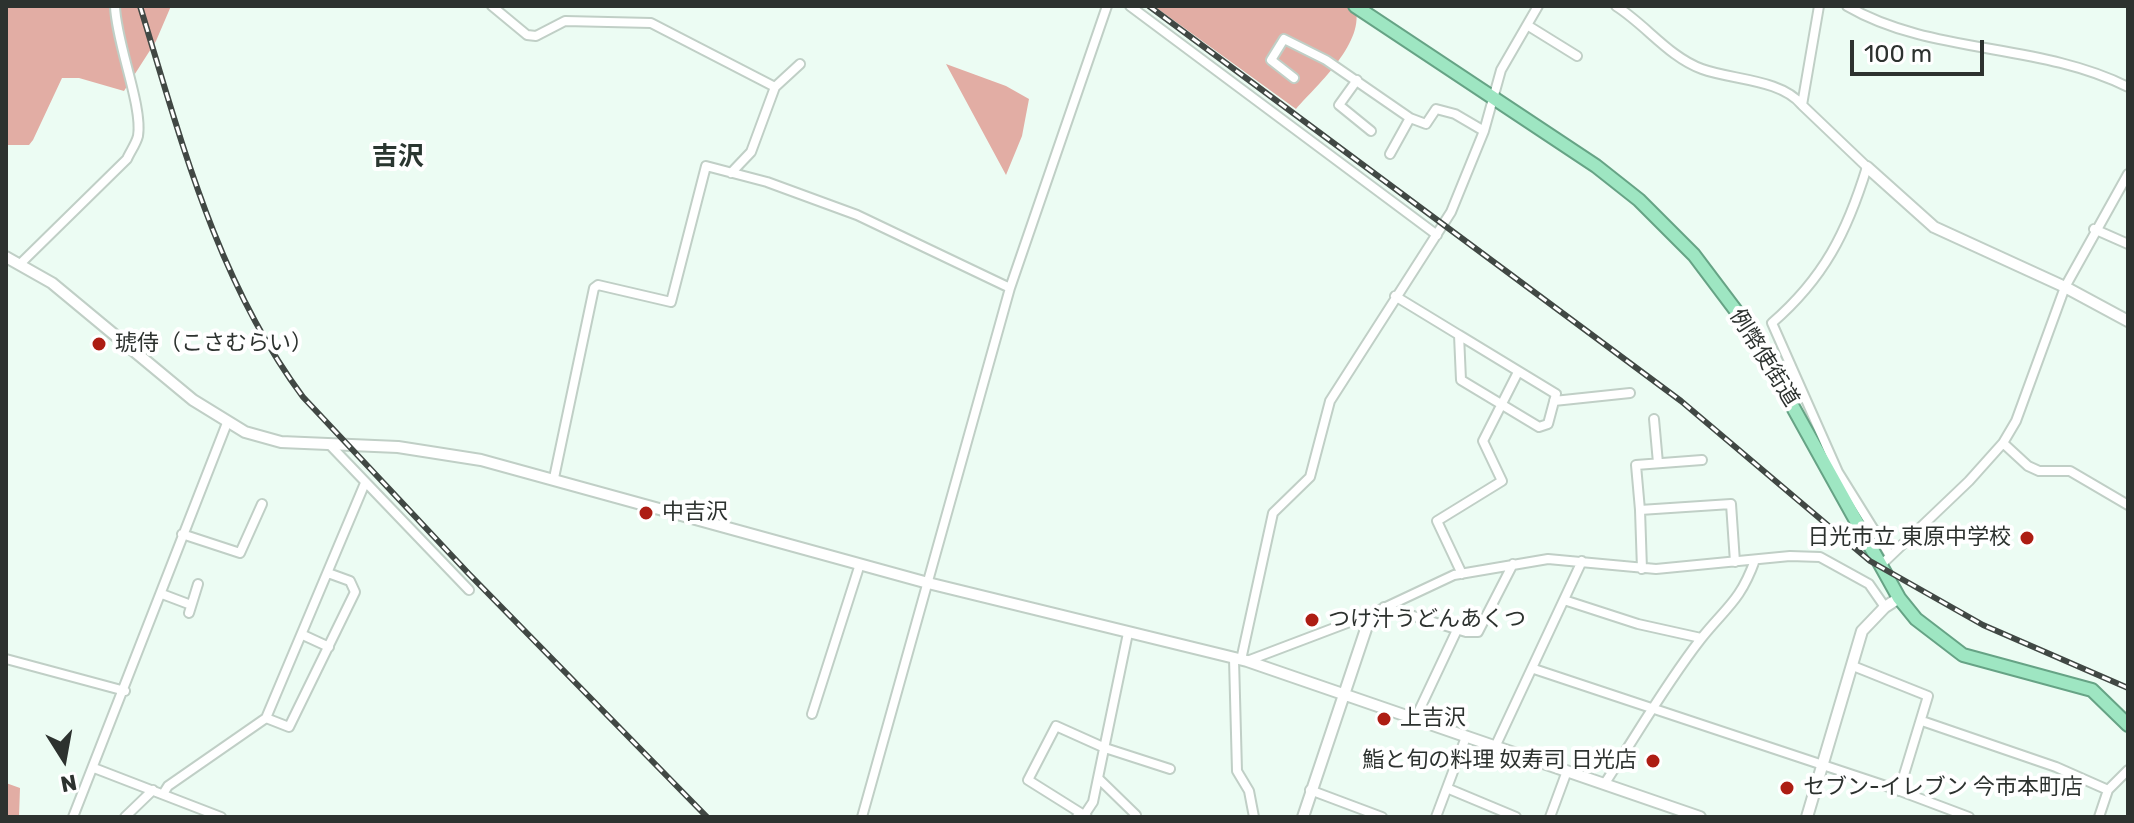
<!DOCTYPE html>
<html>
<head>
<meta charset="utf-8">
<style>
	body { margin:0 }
	#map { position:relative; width:2134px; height:823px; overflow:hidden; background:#ecfcf3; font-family:Rubik,sans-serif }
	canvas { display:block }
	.frame { position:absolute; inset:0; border:8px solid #2d322f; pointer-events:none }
	.north { position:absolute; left:24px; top:719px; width:80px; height:80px; -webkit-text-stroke:6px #fff; paint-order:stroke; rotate:169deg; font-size:22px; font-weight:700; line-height:32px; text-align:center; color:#2d322f }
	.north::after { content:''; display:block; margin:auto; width:28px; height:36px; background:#2d322f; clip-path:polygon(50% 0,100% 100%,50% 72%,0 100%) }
	.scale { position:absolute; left:1850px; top:40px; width:134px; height:36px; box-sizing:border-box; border:4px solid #2d322f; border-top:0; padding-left:10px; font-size:24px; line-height:28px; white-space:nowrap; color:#2d322f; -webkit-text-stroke:6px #fff; paint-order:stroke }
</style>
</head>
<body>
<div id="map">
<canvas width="2134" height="823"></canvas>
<div class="frame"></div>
<div class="north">N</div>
<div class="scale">100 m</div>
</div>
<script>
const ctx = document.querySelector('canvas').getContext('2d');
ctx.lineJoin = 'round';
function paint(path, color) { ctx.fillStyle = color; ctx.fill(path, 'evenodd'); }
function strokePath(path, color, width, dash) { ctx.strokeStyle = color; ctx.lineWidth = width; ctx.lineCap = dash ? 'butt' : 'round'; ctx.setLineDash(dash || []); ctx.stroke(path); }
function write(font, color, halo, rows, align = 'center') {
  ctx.font = font + ' Rubik,"Noto Sans JP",sans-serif'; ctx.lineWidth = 8; ctx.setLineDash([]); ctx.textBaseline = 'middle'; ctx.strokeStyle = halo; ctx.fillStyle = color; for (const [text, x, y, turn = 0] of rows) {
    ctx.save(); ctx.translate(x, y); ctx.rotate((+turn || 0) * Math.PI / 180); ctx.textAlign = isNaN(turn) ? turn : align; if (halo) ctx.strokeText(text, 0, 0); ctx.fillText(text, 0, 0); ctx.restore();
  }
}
paint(new Path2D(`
	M6,6H171L156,41L124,91L79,78H62L33,140L29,145H6Z
	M1154,6H1355C1366,42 1319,83 1296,109Z
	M946,64L1006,86L1029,99L1022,136L1006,175Z
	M6,783L20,788L19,817H6Z`), '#e2ada4');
const minor = new Path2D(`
	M492,6L527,35L536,36L565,21L651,23L775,87
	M1130,6L1437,235
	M1616,6C1646,25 1669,57 1702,69C1732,80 1781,79 1802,105
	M1819,6L1802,105L1867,167C1847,232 1824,278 1772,323L1838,472L1889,554
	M1847,6C1931,55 2038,42 2128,87
	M1527,25L1577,56
	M1294,78L1271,60L1284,39L1326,60L1410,118L1426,124L1436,109L1455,114L1484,131
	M1357,80L1339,105L1371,131
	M1390,154L1410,118
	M731,173L751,152L775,87L800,64
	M2094,229L2128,244
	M20,264L127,159C130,152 136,144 138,136C143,106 116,43 115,6
	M1395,296L1459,335
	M1459,335L1556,394L1548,424L1539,427L1461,380Z
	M1554,401L1630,393
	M1654,419L1658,463
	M2003,443L2028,466L2039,471H2070L2128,505
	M330,445L469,590
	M554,478L594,288L598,285L671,302L706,166L767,182L857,215L1010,288
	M1640,510L1636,465L1702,460
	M182,534L240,553L262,504
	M1881,565L1969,481L2003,443L2016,421L2065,287L2128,174
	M1642,569L1640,510L1731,504L1735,562
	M1462,574L1437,521L1502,481L1483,441L1518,372
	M162,594L191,605
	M1564,600L1638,624L1701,638
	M1384,607L1466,632H1478L1513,564
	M189,613L198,584
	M303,635L329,647
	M6,659L125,691
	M1234,659L1237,771L1249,791L1254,817
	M1241,660L1273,513L1310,477L1330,401L1451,212L1484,131L1501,70L1538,6
	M1247,661L1371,614L1454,575L1548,559L1656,569L1790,556L1820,557L1869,584L1885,607
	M1853,666L1928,696L1899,791
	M1534,669L1892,788L1969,817
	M812,714L860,564
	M266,718L289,727L355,592L350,581L328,573
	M1415,719L1457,630
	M1922,721L2056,767L2108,790
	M1495,747L1582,561
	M94,768L221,817
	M1099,779L1136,815
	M1605,783C1636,736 1665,685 1700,640C1725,608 1740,602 1755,560
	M1449,789L1516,817
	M1310,790L1382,817
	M163,794L168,786L266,718L365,483
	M73,817L227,423
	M125,817L153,790
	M862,817L1010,288L1107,6
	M1077,817L1085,814L1093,802L1128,633
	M1087,817L1028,780L1056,726L1105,748L1170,769
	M1436,817L1466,737
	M1550,817L1567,771
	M2099,817L2108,790L2128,770`);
const tertiary = new Path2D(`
	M1867,167L1934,227L2065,287L2128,321
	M6,257L52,283L193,400L245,432L281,442L398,447L481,460L928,583L1247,661L1700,817
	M1303,817L1371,614
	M1807,817L1862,631L1885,607L1899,598`);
const trunk = new Path2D(`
	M1355,6L1596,166L1639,200L1694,255L1749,328L1899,598L1916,619L1963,655L2092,690L2128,725`);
strokePath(minor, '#c0cfc6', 12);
strokePath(tertiary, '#c0cfc6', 14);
strokePath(trunk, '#66a385', 16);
strokePath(minor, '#fff', 8);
strokePath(tertiary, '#fff', 10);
strokePath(trunk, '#9ee6c2', 12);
const rail = new Path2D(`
	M140,6C182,143 217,281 303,397L469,574L707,817
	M1149,6L1681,401L1870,561L1983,625L2128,688`);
strokePath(rail, '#414844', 6);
strokePath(rail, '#fff', 3, [9]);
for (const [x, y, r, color] of [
	[99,344,8,"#ad1d13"],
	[646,513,8,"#ad1d13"],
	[2027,538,8,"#ad1d13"],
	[1312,620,8,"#ad1d13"],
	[1384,719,8,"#ad1d13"],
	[1653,761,8,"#ad1d13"],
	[1787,788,8,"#ad1d13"]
]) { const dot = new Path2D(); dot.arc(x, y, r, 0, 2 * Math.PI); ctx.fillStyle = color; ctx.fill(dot); strokePath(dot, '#fff', 3); }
write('22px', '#2d322f', '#fff', [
	["琥侍（こさむらい）",115,344],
	["中吉沢",662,513],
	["日光市立 東原中学校",2011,538,"right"],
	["つけ汁うどんあくつ",1328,620],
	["上吉沢",1400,719],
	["鮨と旬の料理 奴寿司 日光店",1637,761,"right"],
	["セブン-イレブン 今市本町店",1803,788]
], 'left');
write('22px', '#2d322f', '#fff', [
	["例幣使街道",1764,358,58]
]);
write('bold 26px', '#2a3630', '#fff', [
	["吉沢",398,157]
]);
</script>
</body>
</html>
